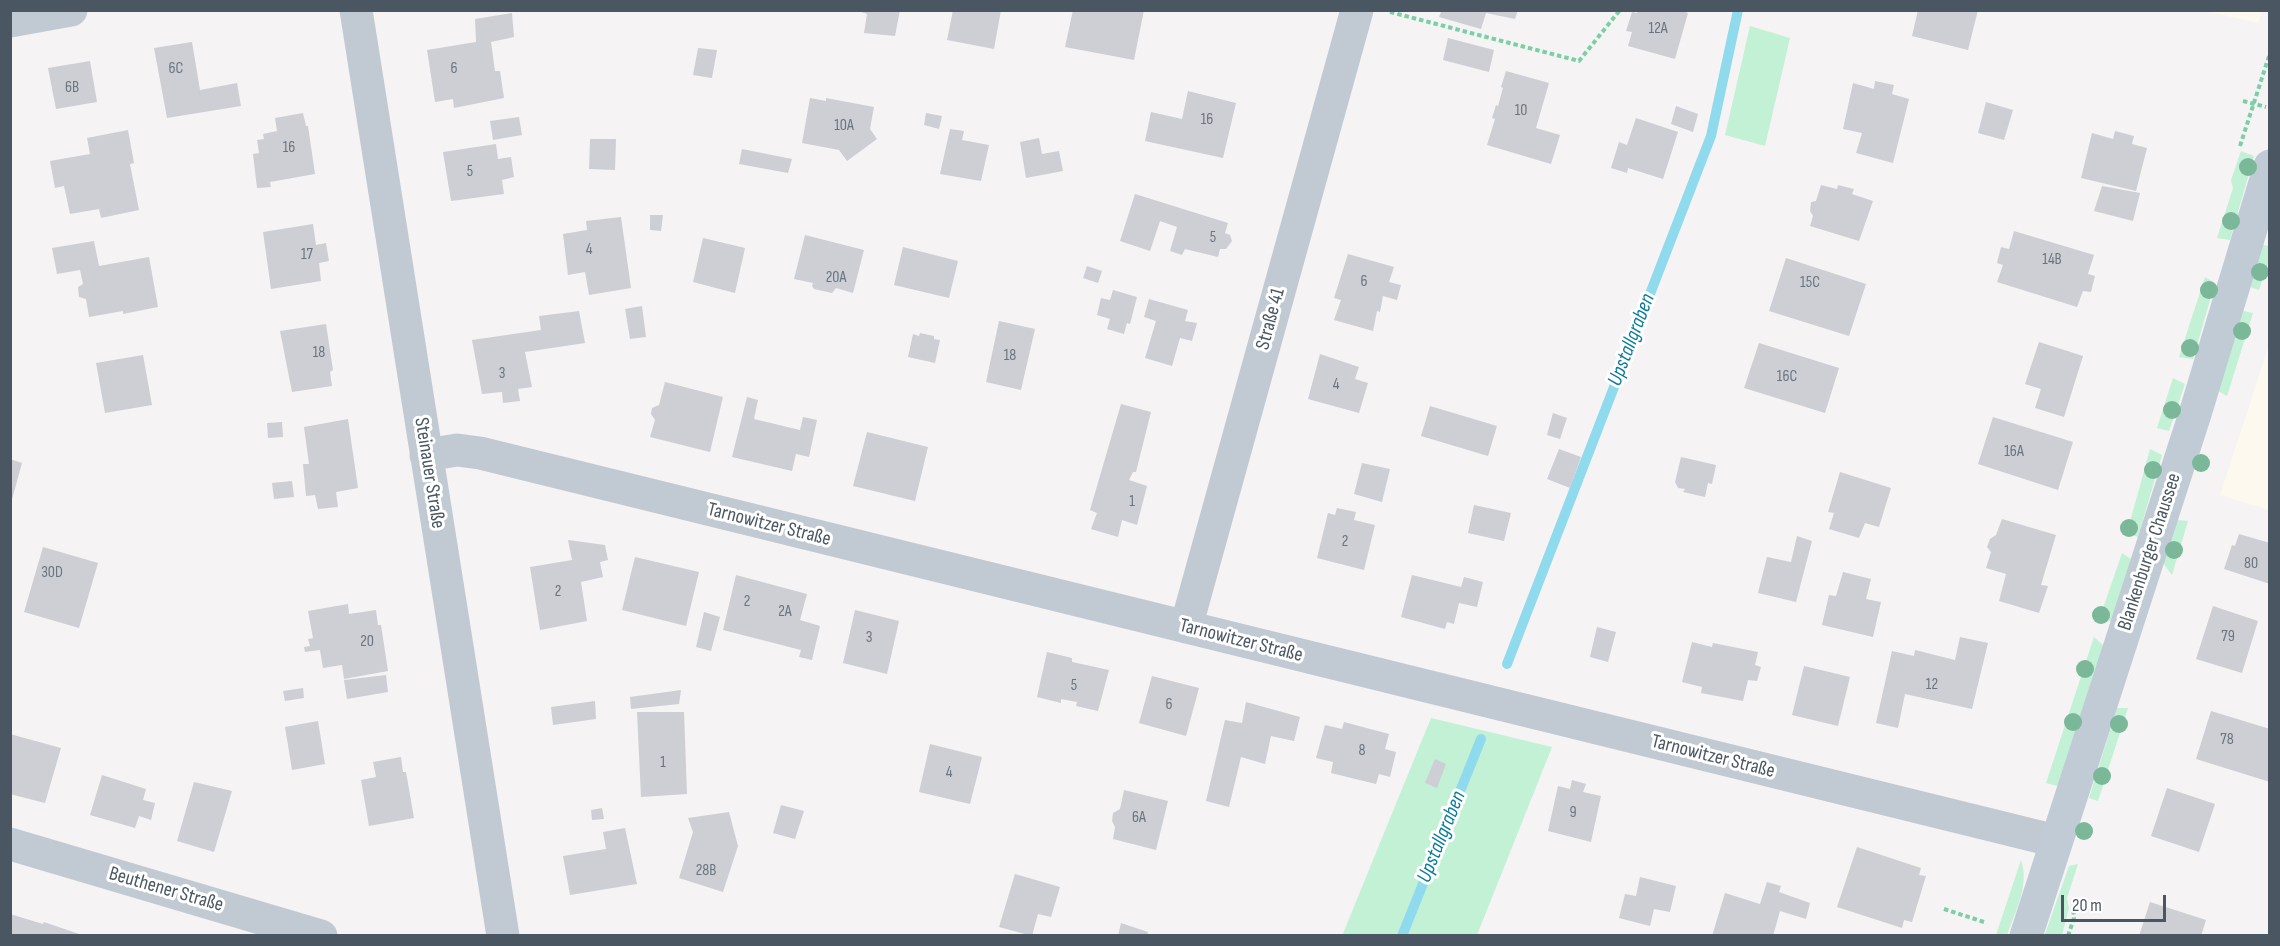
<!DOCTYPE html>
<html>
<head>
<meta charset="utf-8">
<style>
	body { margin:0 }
	#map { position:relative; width:2280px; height:946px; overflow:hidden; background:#f5f3f3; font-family:"Sofia Sans Condensed",sans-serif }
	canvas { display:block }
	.frame { position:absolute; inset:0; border:12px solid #4a5661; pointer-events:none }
	.scale { position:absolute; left:2061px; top:895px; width:105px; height:27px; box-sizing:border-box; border:3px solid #4a5661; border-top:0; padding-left:8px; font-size:18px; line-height:21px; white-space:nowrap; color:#4a5661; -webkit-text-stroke:4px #fff; paint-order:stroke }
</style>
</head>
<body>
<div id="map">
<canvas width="2280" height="946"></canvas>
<div class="frame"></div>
<div class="scale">20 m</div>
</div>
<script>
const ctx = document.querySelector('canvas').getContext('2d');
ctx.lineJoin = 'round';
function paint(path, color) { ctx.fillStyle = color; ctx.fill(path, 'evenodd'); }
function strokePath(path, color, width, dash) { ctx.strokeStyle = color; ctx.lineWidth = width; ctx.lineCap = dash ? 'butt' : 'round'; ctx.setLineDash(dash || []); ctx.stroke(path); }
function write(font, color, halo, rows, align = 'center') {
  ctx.font = font + ' "Sofia Sans Condensed",sans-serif'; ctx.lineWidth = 6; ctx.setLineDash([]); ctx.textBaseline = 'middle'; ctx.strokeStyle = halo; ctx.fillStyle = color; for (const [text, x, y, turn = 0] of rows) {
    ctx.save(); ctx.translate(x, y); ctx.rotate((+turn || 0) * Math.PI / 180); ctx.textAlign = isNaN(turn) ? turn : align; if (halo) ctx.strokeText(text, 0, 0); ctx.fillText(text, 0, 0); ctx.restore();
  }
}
paint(new Path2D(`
	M2206,11H2262L2258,23Z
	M2269,345V510L2220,495Z`), '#fdf9ef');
paint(new Path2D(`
	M1750,26L1790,38L1765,146L1725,135Z
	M2241,151L2254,156L2230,240L2217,238L2233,188L2231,180Z
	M2263,245L2269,246V260L2259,290L2250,287Z
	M2205,277L2215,283L2193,359L2179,357Z
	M2243,311L2253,313L2227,396L2218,391Z
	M2173,378L2185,384L2169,431L2157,428Z
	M2150,449L2162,455L2138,537L2127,533Z
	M2177,520L2188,521L2172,575L2163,563Z
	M2122,553L2131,559L2112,622L2100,617Z
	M2094,637L2104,646L2061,787L2046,783Z
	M2117,708H2128L2098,801L2089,798Z
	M1431,718L1552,747L1477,935L1342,936Z
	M2021,860C2030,885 2015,912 2007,935H1996Z
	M2078,864L2067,898L2069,908L2062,935H2047L2045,934L2069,866Z`), '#c3f1d5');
strokePath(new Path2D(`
	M1507,664L1711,136L1738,10
	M1402,936L1481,739`), '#90daee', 10);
paint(new Path2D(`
	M856,10H900L895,36L864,33L867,14Z
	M953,10H1001L994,49L947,40Z
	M1073,10H1144L1134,60L1065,47Z
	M1442,10H1518L1515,19L1486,13L1481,29L1439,17Z
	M1638,10H1681L1688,13L1675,59L1628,46L1632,32L1626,31L1632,12L1637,13Z
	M1918,10H1978L1968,50L1912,36Z
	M512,13L514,37L491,42L495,71H500L504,98L454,108L453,99L435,102L427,50L476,42L475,19Z
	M1448,38L1494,50L1489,72L1443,60Z
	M192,42L200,90L237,83L241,106L167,118L154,48Z
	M698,48L717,50L712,78L693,75Z
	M90,61L97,102L56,109L48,68Z
	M1506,71L1549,83L1536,128L1560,135L1551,164L1487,145L1495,119L1492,118L1496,105L1498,106L1503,88L1501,87Z
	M1875,81L1894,85L1892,94L1909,99L1893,163L1856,153L1862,133L1843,129L1853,83L1874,89Z
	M1188,91L1236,103L1223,158L1145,141L1151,112L1182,119Z
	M810,98L826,101V98L874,107L870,129L877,139L847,161L839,150L802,143Z
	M1986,102L2013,110L2004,140L1978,133Z
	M1676,106L1698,114L1693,132L1671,124Z
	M303,113L306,126H308L315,174L270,182L271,187L257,188L253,154L259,153L257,140L264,139L263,134L277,131L275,118Z
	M926,113L942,116L939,129L924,125Z
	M519,117L522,135L493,140L490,121Z
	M1636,118L1678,132L1663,179L1628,168L1627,173L1611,168L1619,142L1627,145Z
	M950,129L964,131L962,140L989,145L981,181L940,174Z
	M128,130L134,163L130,164L139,210L101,218L99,209L70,214L64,186L55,188L50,161L90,154L87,138Z
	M2115,131L2134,136L2132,144L2147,148L2136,191L2081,178L2092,133L2113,139Z
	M1039,138L1042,154L1059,151L1063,171L1026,178L1020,142Z
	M590,139H616L615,170L589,169Z
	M496,144L498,159L511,157L514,177L502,180L504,194L451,201L443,152Z
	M742,149L792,159L788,173L739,164Z
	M1821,185L1837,189L1838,185L1854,189L1852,194L1873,201L1859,241L1810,226L1813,216L1810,211L1811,202L1816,201Z
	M2102,186L2140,193L2133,221L2094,211Z
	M1135,194L1228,223L1225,233L1230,235L1232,241L1226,249H1220L1218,257L1185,249L1182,255L1170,251L1177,227L1160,221L1150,251L1120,241Z
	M650,215H663L661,231L650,230Z
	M621,217L631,288L589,295L585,272L568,275L563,234L587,230L586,221Z
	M313,224L316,245L326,243L329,261L319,263L321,281L271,289L263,232Z
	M2014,231L2094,255L2088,274L2095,276L2091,292L2083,291L2077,307L1997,282L2003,265L1997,263L2001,247L2009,249Z
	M805,235L864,250L853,293L836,288L832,293L814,289L812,286L813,283L794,279Z
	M703,238L745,248L735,293L693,282Z
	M94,241L99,266L149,257L158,307L123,314V311L89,317L86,299L79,297L78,287L83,284L80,270L57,274L52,248Z
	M903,247L958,261L949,298L894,285Z
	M1348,254L1394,267L1389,282L1401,285L1397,300L1383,296L1380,312L1377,311L1373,331L1334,320L1341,300L1334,298Z
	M1786,258L1866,284L1849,336L1769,311Z
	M1087,266L1102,271L1098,283L1083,278Z
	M1113,290L1137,297L1130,324L1127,323L1124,334L1107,329L1110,319L1097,315L1101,298L1110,300Z
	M1149,299L1188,310L1185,321L1197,323L1192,341L1180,338L1172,366L1145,358L1156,321L1144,317Z
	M642,306L646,337L630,339L625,309Z
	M579,311L585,343L525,352L532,387L518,389L520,401L503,403L502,392L482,394L472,340L541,330L539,316Z
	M999,321L1035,329L1021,390L986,382Z
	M326,324L333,370L330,372L332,386L292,392L280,331Z
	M920,333L934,336V339L940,340L935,363L908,357L913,334L919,336Z
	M2039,342L2083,356L2064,417L2035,408L2041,389L2025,384Z
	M1759,343L1839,368L1825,413L1744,388Z
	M1320,354L1359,367L1355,379L1368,383L1359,413L1308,399Z
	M143,355L152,405L105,413L96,363Z
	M665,382L723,397L710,452L650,437L655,420L651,414L652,408L659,405Z
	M747,397L758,400L754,419L800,430L803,417L817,420L809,457L796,454L792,471L732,457Z
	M1121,404L1151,412L1136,472H1133L1129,480L1147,486L1137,525L1122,520L1118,537L1091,529L1097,513L1090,510Z
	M1430,406L1497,426L1488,456L1421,436Z
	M1553,413L1567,418L1560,439L1547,435Z
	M1993,417L2073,442L2058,490L1978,464Z
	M348,419L358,488L336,492L338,507L318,509L315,495L306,496L303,464H309L304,427Z
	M282,422L283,437L268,438L267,423Z
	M867,432L928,447L915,501L853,486Z
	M1559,449L1581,457L1570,488L1547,479Z
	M1681,457L1716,465L1712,484L1708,483L1705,497L1683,492L1685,489L1678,488L1675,482Z
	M10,459L22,463L11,503H10Z
	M1362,463L1390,469L1382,502L1354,494Z
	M1840,472L1891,488L1879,527L1865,523L1859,538L1829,529L1834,513L1828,512Z
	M292,481L294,497L274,499L272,483Z
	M1474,505L1511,513L1504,541L1468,533Z
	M1337,508L1356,512L1354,520L1375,525L1364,570L1317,558L1328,513L1335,515Z
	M2002,519L2056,535L2041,585L2048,586L2039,613L1999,601L2006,574L1986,568L1991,552L1987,547L1990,539L1996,535Z
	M2239,534L2270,543V584L2224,569L2232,545L2235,546Z
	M1797,536L1812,541L1796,602L1758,593L1767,557L1791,562Z
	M568,540L605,545L608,560L600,562L603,577L581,582L587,621L540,630L530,567L572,560Z
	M43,547L98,563L79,628L24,612Z
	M635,557L699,572L686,626L622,610Z
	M1843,572L1871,579L1866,599L1881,602L1873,637L1822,625L1829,595L1836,596Z
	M736,575L807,594L800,620L820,626L812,660L799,657L801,650L723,630Z
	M1412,575L1461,587L1464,577L1483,582L1477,607L1459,603L1454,624L1447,622L1445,629L1401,617Z
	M348,604L349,614L376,610L378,625H381L388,671L344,679L342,665L323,668L320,650L305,652L304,647L310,646L308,639L313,638L308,611Z
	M2213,606L2258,621L2242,673L2196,659Z
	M855,610L899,621L887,674L843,663Z
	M704,612L720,617L711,651L696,647Z
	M1597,627L1616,632L1608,662L1590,657Z
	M1960,637L1988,643L1972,709L1905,694L1898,728L1876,723L1892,651L1914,656L1915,650L1955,660Z
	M1692,642L1712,647L1713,643L1758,652L1755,665L1761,667L1757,681L1748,680L1743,701L1701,693L1702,687L1682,682Z
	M1047,652L1072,658V662L1109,670L1098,711L1076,706L1077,702L1061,699V703L1037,697Z
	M1804,666L1850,677L1838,726L1792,715Z
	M386,675L388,692L347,699L344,680Z
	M1152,676L1199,688L1186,736L1139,723Z
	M303,688L304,698L285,701L283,691Z
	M681,690L679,704L631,709L630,697Z
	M595,701L596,719L553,725L551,707Z
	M1246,702L1300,717L1294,741L1271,736L1265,764L1241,757L1229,807L1206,801L1225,720L1242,723Z
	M2211,711L2270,729V782L2196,759Z
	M637,712H684L687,794L641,797Z
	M318,721L325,764L292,770L285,727Z
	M1344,722L1389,734L1385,749L1396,752L1390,777L1379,774L1376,784L1331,773L1333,762L1316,758L1325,725L1342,729Z
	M10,734L61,748L45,803L10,794Z
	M930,744L982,757L970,804L919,792Z
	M401,757L403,772H406L414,818L369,826L361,780L376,777L373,762Z
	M1435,759L1446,764L1437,788L1425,783Z
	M102,775L146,789L143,800L155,803L151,820L139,816L135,828L90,815Z
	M1572,780L1586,784L1583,792L1601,796L1591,842L1548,831L1558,786L1570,789Z
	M194,782L232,791L214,852L177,841Z
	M2167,788L2215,804L2199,852L2151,836Z
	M1124,790L1168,801L1156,850L1113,839L1115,827L1112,821L1113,813L1120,809Z
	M781,805L804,811L795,839L773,833Z
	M602,808L604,819L592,820L591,810Z
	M729,812L738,846L723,892L679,878L693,832L688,818Z
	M625,828L637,884L570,895L563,856L606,849L603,832Z
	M1857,847L1921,868L1919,875L1926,876L1912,922L1904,920L1902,928L1837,907Z
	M1015,874L1060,887L1051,917L1038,914L1032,936L999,927Z
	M1640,877L1676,886L1670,912L1654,909L1650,926L1619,918L1625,894L1636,896Z
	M1767,882L1781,886L1779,892L1810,903L1806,919L1780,911L1773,936H1712L1725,893L1760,904Z
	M2150,902L2206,920L2201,936H2139Z
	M10,914L43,924L44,922L85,936H10Z
	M1121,923L1148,932L1147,936H1118Z`), '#cdcfd5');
strokePath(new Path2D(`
	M1390,12L1579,61L1620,10
	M2243,101L2266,107
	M2240,146L2270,53
	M1944,909L1984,922
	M2068,936L2074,918L2073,907`), '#7ad0a6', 4, [4.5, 3]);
strokePath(new Path2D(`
	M356,10L503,936
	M10,21L71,10
	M426,455L457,450L480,453L2056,841
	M1186,627L1357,10
	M10,844L321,936`), '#c1cad2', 33);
strokePath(new Path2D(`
	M2026,936L2195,414L2270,166`), '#c1cbd6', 33);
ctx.fillStyle = '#7bb799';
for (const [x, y] of [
	[2248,167],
	[2231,221],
	[2260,272],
	[2209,290],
	[2242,331],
	[2190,348],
	[2172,410],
	[2201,463],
	[2153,470],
	[2129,528],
	[2174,550],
	[2101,615],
	[2085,669],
	[2073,722],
	[2119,724],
	[2102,776],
	[2084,831]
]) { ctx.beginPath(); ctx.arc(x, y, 9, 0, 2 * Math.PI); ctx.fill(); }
write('16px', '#6b747e', null, [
	["12A",1658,29],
	["6C",176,69],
	["6",454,69],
	["6B",72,88],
	["10",1521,111],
	["16",1207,120],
	["10A",844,126],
	["16",289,148],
	["5",470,172],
	["5",1213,238],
	["4",589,250],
	["17",307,255],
	["14B",2052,260],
	["20A",836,278],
	["6",1364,282],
	["15C",1810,283],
	["18",319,353],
	["18",1010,356],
	["3",502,374],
	["16C",1787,377],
	["4",1336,385],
	["16A",2014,452],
	["1",1132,502],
	["2",1345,542],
	["80",2251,564],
	["30D",52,573],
	["2",558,592],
	["2",747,602],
	["2A",785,612],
	["79",2228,637],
	["3",869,638],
	["20",367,642],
	["12",1932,685],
	["5",1074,686],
	["6",1169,705],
	["78",2227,740],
	["8",1362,751],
	["1",663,763],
	["4",949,773],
	["9",1573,813],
	["6A",1139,818],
	["28B",706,871]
]);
write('20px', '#4a5661', '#fff', [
	["Straße 41",1271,319,-75],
	["Steinauer Straße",429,473,81],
	["Tarnowitzer Straße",769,525,14],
	["Blankenburger Chaussee",2150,552,-72],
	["Tarnowitzer Straße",1241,641,14],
	["Tarnowitzer Straße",1713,757,14],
	["Beuthener Straße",166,890,16]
]);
write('italic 21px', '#0c7c9b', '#fff', [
	["Upstallgraben",1632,340,-69],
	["Upstallgraben",1442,837,-68]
]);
</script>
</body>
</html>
